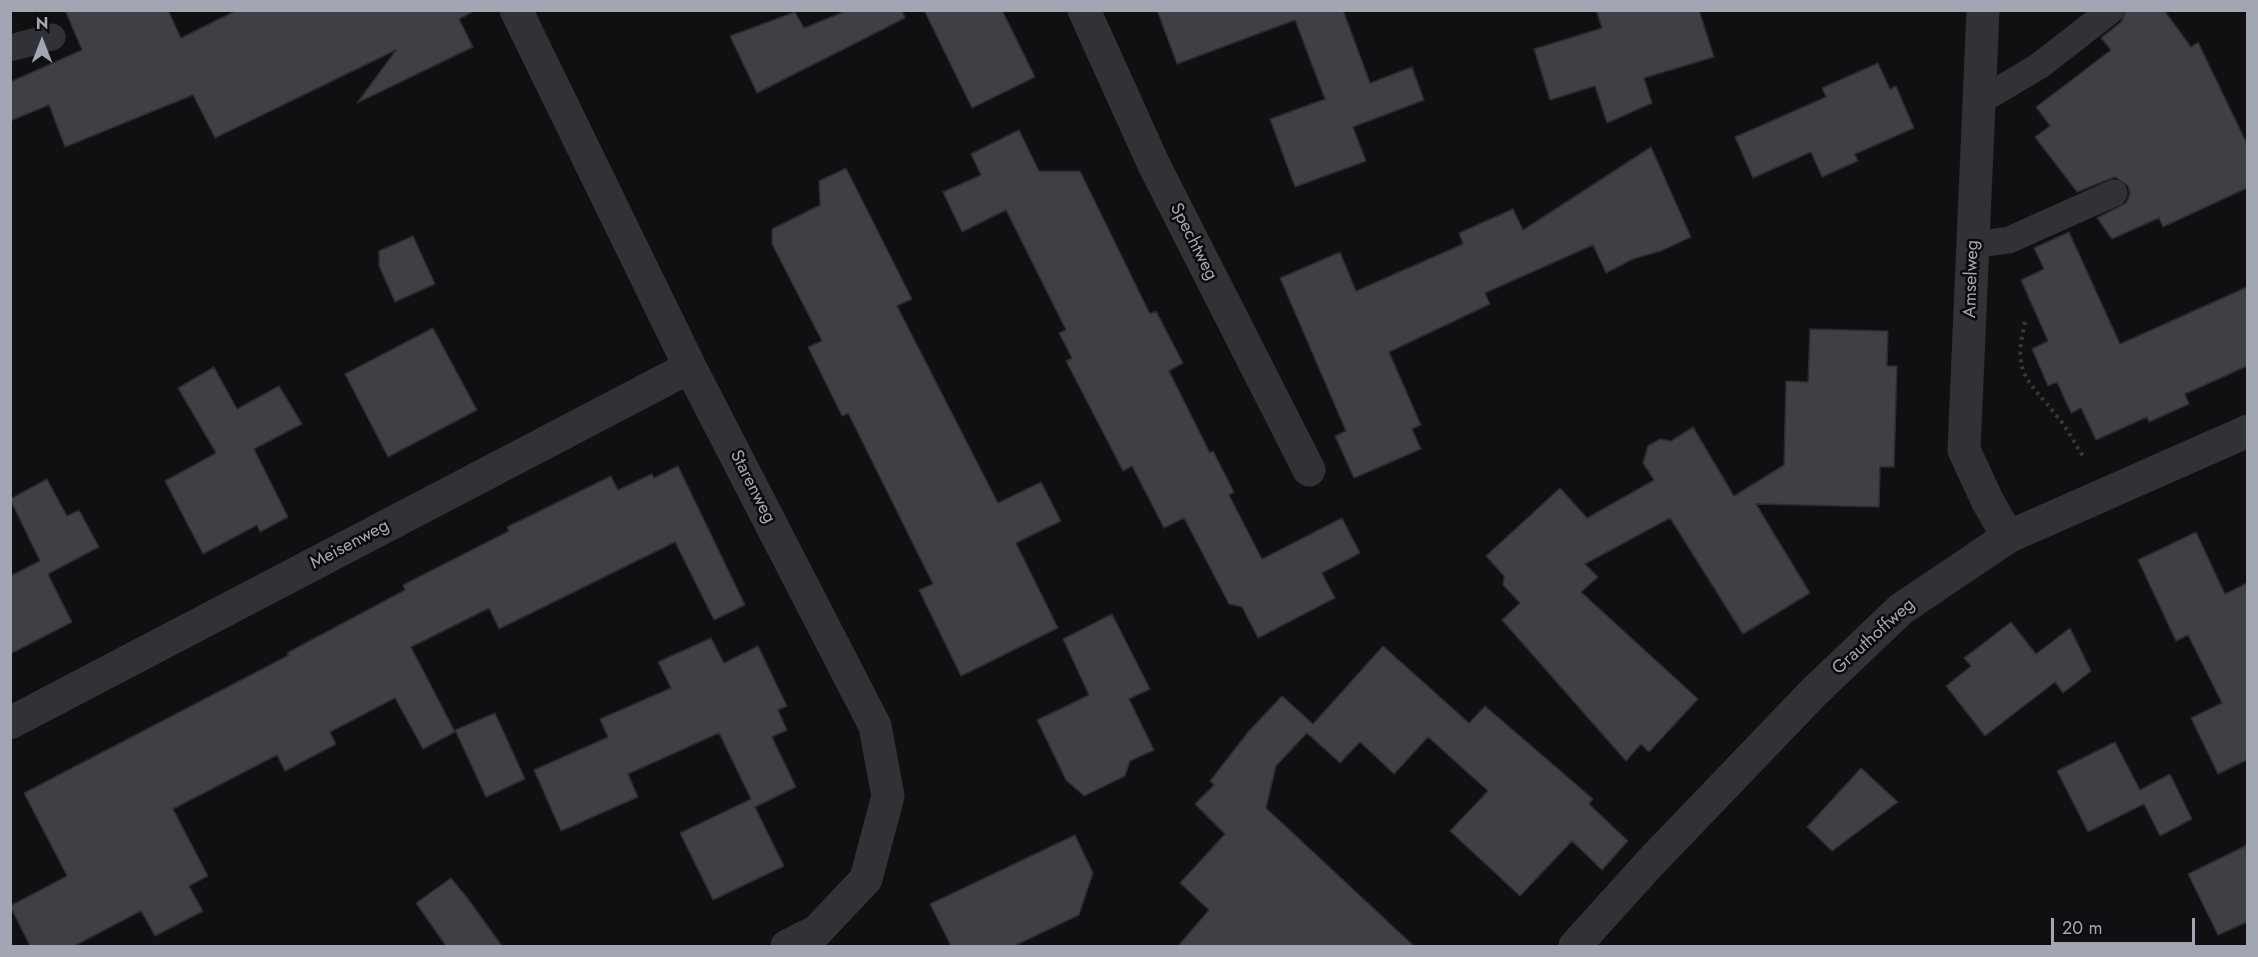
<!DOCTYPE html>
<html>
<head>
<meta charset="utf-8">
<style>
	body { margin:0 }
	#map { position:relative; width:2258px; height:957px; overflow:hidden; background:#101012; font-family:Jost,sans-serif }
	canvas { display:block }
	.frame { position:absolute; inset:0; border:12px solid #a2a6b2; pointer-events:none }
	.north { position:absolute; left:12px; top:12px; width:60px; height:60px; -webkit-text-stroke:4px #0b0b0d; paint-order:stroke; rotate:0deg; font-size:16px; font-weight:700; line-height:24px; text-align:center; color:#a2a6b2 }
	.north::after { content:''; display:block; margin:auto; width:21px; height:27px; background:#a2a6b2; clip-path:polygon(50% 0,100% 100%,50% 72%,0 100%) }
	.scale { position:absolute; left:2051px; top:918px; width:144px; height:27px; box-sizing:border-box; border:3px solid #a2a6b2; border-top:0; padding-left:8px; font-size:18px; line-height:21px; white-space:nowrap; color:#a2a6b2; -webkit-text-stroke:4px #0b0b0d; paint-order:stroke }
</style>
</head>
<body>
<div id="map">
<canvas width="2258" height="957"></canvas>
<div class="frame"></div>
<div class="north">N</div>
<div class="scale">20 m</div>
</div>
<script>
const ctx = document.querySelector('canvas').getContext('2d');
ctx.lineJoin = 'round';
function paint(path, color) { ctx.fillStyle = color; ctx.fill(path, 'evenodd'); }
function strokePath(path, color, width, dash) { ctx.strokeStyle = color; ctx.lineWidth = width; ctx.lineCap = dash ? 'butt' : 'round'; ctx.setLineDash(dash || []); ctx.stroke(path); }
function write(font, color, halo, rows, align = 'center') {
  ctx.font = font + ' Jost,sans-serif'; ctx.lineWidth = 5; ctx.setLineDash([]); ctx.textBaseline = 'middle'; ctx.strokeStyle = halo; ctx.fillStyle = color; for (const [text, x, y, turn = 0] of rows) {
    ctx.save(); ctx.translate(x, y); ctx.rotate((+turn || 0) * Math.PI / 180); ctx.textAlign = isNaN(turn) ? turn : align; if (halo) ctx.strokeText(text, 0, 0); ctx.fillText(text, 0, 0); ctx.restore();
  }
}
const building = new Path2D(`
	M65,10H168L181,38L237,10H476L459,19L473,47L357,103L396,50L215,138L193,95L65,147L49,105L10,121V82L82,50Z
	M848,10H902L905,18L757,93L730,36L795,12L804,28Z
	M924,10H1002L1035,77L972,108Z
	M1157,10H1343L1370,83L1412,67L1424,100L1353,127L1366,161L1295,187L1270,119L1325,99L1295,20L1177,64Z
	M1596,10H1699L1714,57L1644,78L1652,103L1607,123L1595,86L1550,100L1534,49L1602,28Z
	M2126,10H2164L2191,47L2198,42L2247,144V188L2163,227L2159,218L2112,239L2097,218L2126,203L2130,194L2128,186L2115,177L2077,192L2035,137L2050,126L2036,107L2111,50L2101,38L2121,22Z
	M1878,63L1890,89L1896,86L1914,128L1855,154L1858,161L1822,177L1811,152L1753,178L1735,137L1826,97L1822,88Z
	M1019,130L1039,171H1080L1150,314L1156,311L1183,363L1169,371L1210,453L1213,451L1234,492L1229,495L1262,559L1342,518L1360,553L1322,573L1335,598L1258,638L1242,607L1229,604L1184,518L1164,528L1132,466L1123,471L1066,361L1072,358L1059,333L1066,330L1006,210L962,232L943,192L981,175L971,154Z
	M1651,147L1691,237L1661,251L1633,259L1606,273L1593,245L1485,293L1490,304L1389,352L1421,425L1412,429L1421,449L1354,478L1335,436L1346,431L1280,278L1340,252L1356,291L1463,244L1459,233L1513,209L1523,230Z
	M846,168L912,299L897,306L998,503L1041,482L1061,521L1016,543L1058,628L961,676L919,590L933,584L848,413L842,416L808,347L822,341L772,244V229L820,205L819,181Z
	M2069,232L2120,344L2247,287V366L2185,394L2189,404L2149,422L2147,417L2096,440L2081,408L2071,413L2057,382L2048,386L2032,349L2048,341L2021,280L2044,269L2034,248Z
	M413,236L435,284L395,302L379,266V251Z
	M433,328L477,410L388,457L345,374Z
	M1810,329L1888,331L1887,366H1897L1894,467H1880L1879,507L1756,504L1810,593L1743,634L1670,518L1585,564L1598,577L1581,592L1698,699L1649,752L1641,744L1626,761L1502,620L1520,603L1503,585L1504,576L1486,556L1560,488L1587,518L1654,480L1643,463L1648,446L1660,439L1671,441L1693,427L1734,496L1784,465L1786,381L1808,382Z
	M214,367L237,409L279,386L302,424L254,449L288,517L260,532L257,525L203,554L165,481L216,453L178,388Z
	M678,466L745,605L714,620L675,542L499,629L489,608L411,647L455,732L423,749L395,698L330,732L336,744L285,771L277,755L173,809L208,876L189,886L203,911L155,936L141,911L74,946H30L10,906L67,876L24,793L289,655L287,653L405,590L403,585L509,531L507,527L611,476L618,490L652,474L654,478Z
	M47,479L67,516L79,510L99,547L48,574L72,622L10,654V576L40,561L10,499Z
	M2196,532L2225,594L2247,583V760L2218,774L2191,718L2222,703L2188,635L2176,641L2138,560Z
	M1112,614L1150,689L1129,699L1154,750L1130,761L1125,776L1084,796L1066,780L1037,720L1089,695L1063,639Z
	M2011,622L2036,654L2070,628L2091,671L2063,693L2055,682L1985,736L1946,686L1971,666L1964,658Z
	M711,638L724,663L758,646L787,706L778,710L787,730L772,737L796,787L755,807L784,866L713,900L680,833L751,799L719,733L628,774L638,797L561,831L534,770L608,737L600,719L671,688L658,662Z
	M1383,646L1469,723L1485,706L1593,799L1589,804L1628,841L1602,870L1572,841L1520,896L1450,831L1488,791L1428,737L1394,774L1360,742L1340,763L1307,733L1276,766L1266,808L1414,946H1178L1209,910L1180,883L1225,834L1195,804L1214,785L1210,781L1248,732L1282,696L1313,724Z
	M495,713L525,779L486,797L455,730Z
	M2115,742L2140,790L2170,774L2192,819L2160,836L2144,804L2088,832L2057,771Z
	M1861,768L1898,802L1832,851L1807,827Z
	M1075,835L1093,873L1079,915L1014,946H951L930,904Z
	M2247,845V922L2218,935L2188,874Z
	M451,878L469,900L502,946H446L416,903Z`);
paint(building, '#3f4045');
strokePath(building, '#2b2a2e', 1.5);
strokePath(new Path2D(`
	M2025,322C2012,374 2027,379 2057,416C2068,429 2075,445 2085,459`), '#37393d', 4, [3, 4.5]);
strokePath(new Path2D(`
	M10,48L52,37
	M1980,101L2039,66L2111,10
	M1973,245L2009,240L2114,193`), '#313236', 27);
strokePath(new Path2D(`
	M516,10L690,367L875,726L888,796L866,879L817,931L787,946
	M1084,10L1154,165L1309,470
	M1983,10L1964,450L1987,500L2008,537
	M10,723L690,367
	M1575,946L1650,863L1814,692L1901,609L2008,537L2248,431`), '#313236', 33);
write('18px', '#a2a6b2', '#0b0b0d', [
	["Spechtweg",1193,242,63],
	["Amselweg",1972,279,-88],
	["Starenweg",752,487,63],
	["Meisenweg",350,545,-28],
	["Grauthoffweg",1874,637,-42]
]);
</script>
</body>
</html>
